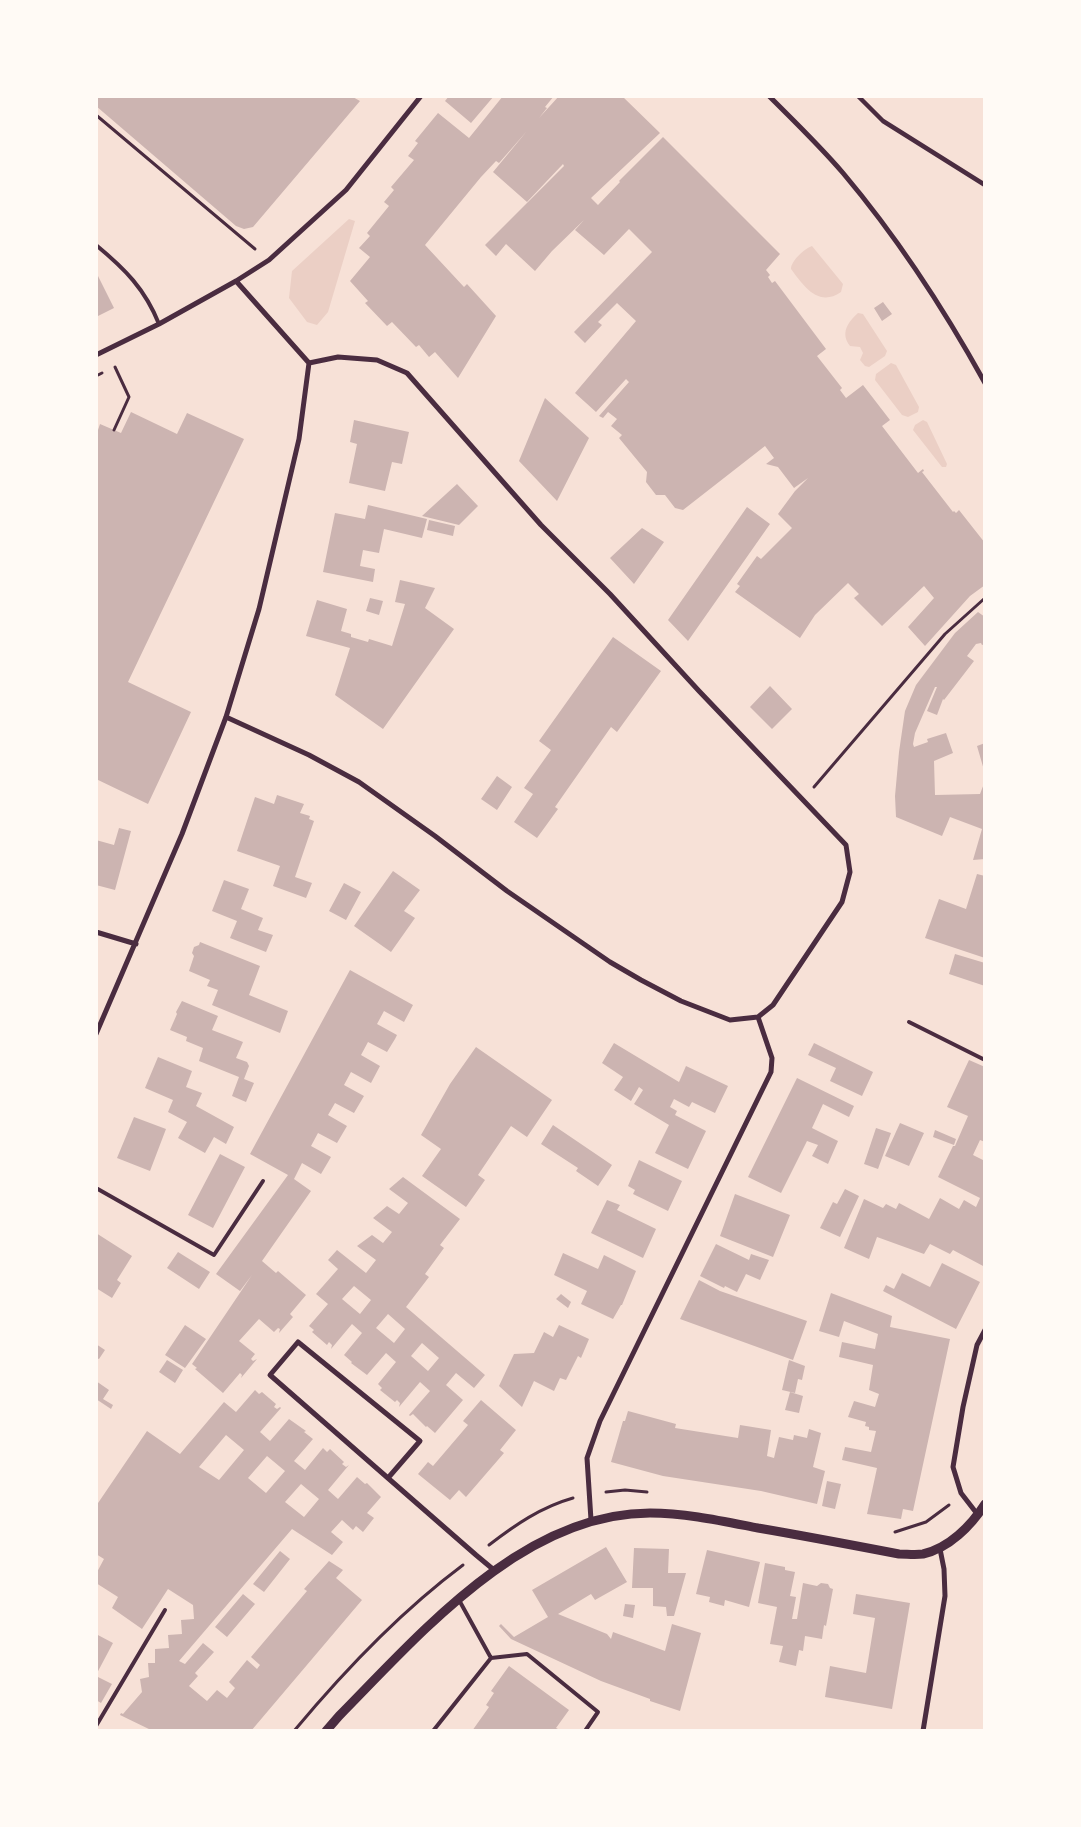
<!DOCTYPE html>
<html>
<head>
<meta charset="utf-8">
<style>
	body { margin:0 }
	#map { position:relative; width:1081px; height:1827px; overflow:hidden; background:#f7e1d7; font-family:Manrope,sans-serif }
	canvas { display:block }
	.frame { position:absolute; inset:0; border:98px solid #fffaf5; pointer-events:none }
</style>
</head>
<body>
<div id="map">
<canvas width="1081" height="1827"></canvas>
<div class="frame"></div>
</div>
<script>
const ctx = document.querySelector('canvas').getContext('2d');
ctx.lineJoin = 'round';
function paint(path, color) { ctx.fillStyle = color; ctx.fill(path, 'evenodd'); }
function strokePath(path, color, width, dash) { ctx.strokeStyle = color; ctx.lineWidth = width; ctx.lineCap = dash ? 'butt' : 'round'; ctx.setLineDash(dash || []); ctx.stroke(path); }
paint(new Path2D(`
	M349,219L355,221L328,312L317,325L307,322L289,298L292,271Z
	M812,246L843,284L841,292C818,308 803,285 791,269C791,261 804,249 812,246Z
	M858,313L863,314L887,351L885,356L869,367L865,366L860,360L863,353L860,347L850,346C840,333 848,322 858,313Z
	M891,363L896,365L919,407L918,412L908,417L902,415L875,380L876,374Z
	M923,420L927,422L947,464L946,467H942L913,430L915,425Z`), '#ebcfc5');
paint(new Path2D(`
	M96,96H351L360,101L253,227L244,229L236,226L96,106Z
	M449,96H494L471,123L445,101Z
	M503,96H554L545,107L547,108L539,118L559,96H622L660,133L591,198L598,205L620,182L619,181L663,137L780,254L766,270L770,275L768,277L772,283L775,281L826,349L817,356L842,388L840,390L846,398L863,385L890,420L882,426L918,473L923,469L924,471L922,472L953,512L954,511L956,513L959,510L985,543V585L970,596L925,646L908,627L934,598L924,586L882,626L854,598L859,594L848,583L815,615L800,638L735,592L740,586L737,584L757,556L761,559L792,528L778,514L795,491L808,478L794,488L778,467L766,464L774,458L765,446L683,510L675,508L665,495H656L646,482L647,472L619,438L622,435L611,426L617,419L608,412L603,418L599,416L629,382L626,379L596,412L575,393L636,321L617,303L598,322L602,325L585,343L574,332L652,252L629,229L604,255L575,230L584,220L552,251L535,271L506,244L496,256L485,245L564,166L563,164L527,202L493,172L527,131L499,163L496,161L481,177L425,245L464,287L467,284L496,316L458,378L435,352L429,357L419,345L416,347L392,322L387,326L365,303L368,301L350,281L370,257L359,248L370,236L367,233L389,206L384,202L394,190L391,187L414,160L408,156L418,143L415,141L438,113L469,138Z
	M96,272L114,308L96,317Z
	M883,302L892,314L882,321L874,308Z
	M545,398L589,438L557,501L519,461Z
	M131,412L177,434L187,413L244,439L128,682L191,712L148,804L96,779V436L100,424L121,433Z
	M354,420L409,432L402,464L392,462L385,491L349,483L357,444L350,442Z
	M457,484L478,506L459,525L422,516Z
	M368,505L427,519L422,538L384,529L379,553L363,550L360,566L375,569L373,582L323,572L335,513L365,519Z
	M747,507L770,524L688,641L668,620Z
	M429,520L455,526L453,536L427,530Z
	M642,528L664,542L634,584L610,558Z
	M400,580L435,588L425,608L454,629L383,729L335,695L350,648L306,636L317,600L347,609L341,631L351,634V637L368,642L369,639L392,646L405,604L395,602Z
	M370,598L383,601L379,615L366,611Z
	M978,612L985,617V644L982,645L981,643L976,644L967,656L974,661L944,700L943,699L937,715L927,711L937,687H935L915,733L913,744L914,747L928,742L927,739L946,733L953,753L934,761L935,795L980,794L985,781V859L973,860L982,829L950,817L942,836L896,817L895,796L899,752L905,711L916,685L955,633Z
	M613,637L661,671L617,732L611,727L555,807L558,809L537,838L514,822L533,794L524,788L551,750L539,741Z
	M770,686L792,709L772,729L750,707Z
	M985,743V770H984L977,746Z
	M497,776L512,787L497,810L481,799Z
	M277,795L304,804L300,813L310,816L309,819L314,821L295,877L312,883L306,898L273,886L280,866L237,851L255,797L274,804Z
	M119,828L131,831L115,890L96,885V840L114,845Z
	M393,871L420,890L404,911L415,918L391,952L354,926Z
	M977,874L985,876V958L925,938L939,899L966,909Z
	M224,880L249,889L241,909L263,918L258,930L273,935L266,952L230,938L237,921L212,911Z
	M344,883L361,892L346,920L329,911Z
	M200,942L260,966L249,995L288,1011L280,1033L212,1005L218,990L207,986L210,980L189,971L194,956L192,953L194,947L199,945Z
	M955,954L985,963V986L949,974Z
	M350,970L413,1005L404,1022L384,1011L377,1024L397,1035L395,1039L387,1052L368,1042L361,1055L380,1066L371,1083L351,1072L344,1085L364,1096L354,1113L335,1103L328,1115L347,1126L337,1143L318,1133L311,1146L331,1157L321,1174L302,1163L294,1179L311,1191L262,1261L276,1273L278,1271L306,1295L290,1314L293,1317L279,1333L280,1329L278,1328L274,1332L259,1319L239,1341L255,1354L251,1359L253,1361L257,1359L241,1378L242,1375L240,1373L223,1393L195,1369L197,1368L192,1364L252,1275L240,1291L216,1274L288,1175L250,1154Z
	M182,1001L218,1016L212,1030L243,1042L236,1058L247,1062L249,1066L244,1079L254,1083L246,1102L232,1096L239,1077L199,1061L203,1048L186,1041L187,1037L170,1030L177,1014L176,1012Z
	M614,1043L679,1082L686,1066L728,1086L715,1113L692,1102L689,1107L674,1099L670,1107L677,1111L675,1115L706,1131L688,1169L655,1153L669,1125L634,1104L643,1090L639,1087L631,1101L614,1090L623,1077L602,1063Z
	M814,1043L873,1072L862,1096L830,1081L836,1068L808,1055Z
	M476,1047L552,1100L527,1137L511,1126L478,1175L485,1180L466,1207L422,1176L441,1149L421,1135L450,1084Z
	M158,1057L192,1071L186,1087L202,1093L196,1106L234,1127L226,1144L214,1137L205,1153L178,1138L187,1122L168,1112L173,1100L145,1088Z
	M969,1060L985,1067V1142L980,1140L973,1155L985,1161V1267L953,1250L950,1254L930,1244L924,1254L877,1237L869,1259L844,1248L864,1199L883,1208L886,1204L896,1209L899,1203L929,1219L940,1198L959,1209L964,1200L976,1207L980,1198L938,1177L953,1146H955L968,1116L947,1107Z
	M797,1078L854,1106L849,1117L823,1104L812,1128L838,1141L828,1164L812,1156L818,1145L807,1141L781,1193L748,1177Z
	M134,1117L166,1129L150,1171L117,1158Z
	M900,1123L924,1133L909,1166L885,1156Z
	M553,1125L612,1165L598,1186L576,1171L578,1168L541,1144Z
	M876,1128L891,1133L878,1169L864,1164Z
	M935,1130L956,1139L954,1145L933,1137Z
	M220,1154L245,1167L213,1228L188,1215Z
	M639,1160L682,1181L668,1211L633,1194L635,1190L628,1186Z
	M403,1177L460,1219L440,1245L444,1248L425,1274L429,1277L406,1307L485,1375L474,1388L456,1373L446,1385L463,1400L435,1433L427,1426L426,1427L413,1414L410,1416L409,1415L430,1391L420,1382L399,1407L400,1403L397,1400L395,1402L380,1390L382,1388L378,1384L396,1362L386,1353L367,1375L351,1363L352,1362L344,1355L362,1333L352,1324L331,1349L332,1345L329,1342L327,1345L312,1332L314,1330L309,1326L328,1304L316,1294L338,1269L328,1260L337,1250L366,1273L376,1260L357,1246L372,1235L383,1243L392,1232L373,1218L387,1206L399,1214L408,1203L389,1189ZM354,1286L371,1300L360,1314L342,1299ZM388,1314L405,1329L394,1343L376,1328ZM422,1343L439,1358L428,1371L411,1356Z
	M845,1189L859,1196L840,1237L820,1228L833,1202L837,1204Z
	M735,1194L790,1215L773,1257L720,1236Z
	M607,1200L620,1205L617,1210L656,1229L643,1258L591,1233Z
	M96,1233L132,1256L117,1280L121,1283L112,1298L96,1288Z
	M716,1244L749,1260L751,1254L769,1260L760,1280L746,1274L737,1292L725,1286L724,1288L700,1276Z
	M178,1252L210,1272L199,1289L167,1268Z
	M563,1253L598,1269L604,1255L636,1271L622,1305H621L613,1319L581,1304L587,1291L554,1275Z
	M942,1263L980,1282L956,1329L883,1291L886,1285L894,1289L902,1273L930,1287Z
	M699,1280L720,1291L807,1321L793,1360L680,1319Z
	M831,1293L892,1316L890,1327L950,1339L913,1511L903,1509L901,1519L867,1514L877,1468L842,1460L845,1447L871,1452L876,1431L869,1430V1427L865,1426L866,1422L848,1417L854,1401L875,1407L879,1394L869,1390L873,1365L839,1357L842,1342L875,1349L878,1334L844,1321L839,1337L819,1331Z
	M561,1294L571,1302L568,1308L556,1299Z
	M185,1325L206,1339L185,1368L165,1355Z
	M559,1325L589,1339L581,1358L578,1356L566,1380L560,1378L554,1391L534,1381L522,1407L499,1386L514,1354L534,1353L544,1332L553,1337Z
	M96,1344L105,1350L99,1359L96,1358Z
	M167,1360L183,1370L175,1383L159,1372Z
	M789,1360L805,1366L802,1380L798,1379L795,1393L782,1390Z
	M96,1381L109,1390L103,1399L113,1405L111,1409L96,1399Z
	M255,1390L259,1394L262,1392L276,1404L274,1407L277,1409L280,1407L281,1408L260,1432L270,1441L289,1419L306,1431L304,1432L313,1439L294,1461L305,1470L323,1448L327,1452L330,1449L344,1462L342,1464L346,1467L349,1465L328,1490L338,1499L357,1477L365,1484L367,1483L381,1497L367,1513L374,1518L363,1532L356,1526L353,1530L342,1520L331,1532L343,1542L332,1555L292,1529L179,1661L185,1664L203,1643L214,1652L195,1673L198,1676L189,1686L207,1701L217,1690L227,1698L235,1688L229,1682L247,1660L257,1669L260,1665L251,1657L307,1591L304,1589L329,1561L343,1570L336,1578L362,1600L251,1731H153L120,1715L121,1713L123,1714L142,1692L140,1679L149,1677L148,1663H155V1649L169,1648L168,1635L182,1634L181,1620L194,1619L193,1605L168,1589L142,1629L112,1608L118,1597L96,1583V1574L104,1559L96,1554V1506L147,1431L180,1454L224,1402L236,1412ZM226,1435L244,1450L219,1480L199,1467ZM267,1456L285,1471L266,1493L248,1478ZM301,1484L319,1499L304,1517L285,1502Z
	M790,1392L803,1396L799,1413L785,1410Z
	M481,1400L516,1430L500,1450L504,1453L466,1497L459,1490L450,1500L418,1474L428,1462L433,1466L468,1425L463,1421Z
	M628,1411L676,1424L675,1428L738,1438L740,1425L771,1430L767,1456L774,1458L779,1437L793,1440L794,1435L807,1438L809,1429L821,1433L813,1467L825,1471L817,1504L761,1491L663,1476L611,1462L623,1421H625Z
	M827,1481L841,1484L835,1509L822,1506Z
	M606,1547L627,1582L595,1600L591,1594L558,1614L607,1634L611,1639L613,1632L665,1651L672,1624L701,1633L680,1711L650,1701V1699L601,1681L511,1639L499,1626L501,1624L514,1637L548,1617L532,1590Z
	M634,1548L669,1549L668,1573H686L674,1616H667L666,1607L653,1606V1588H632Z
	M707,1550L760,1562L749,1607L725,1600L724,1606L709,1602L710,1597L696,1594Z
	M280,1551L290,1559L264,1592L253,1584Z
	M765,1563L785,1567V1570L795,1572L790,1596L796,1597L792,1619H797L803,1583L817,1586L821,1583L828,1584L830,1588L833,1589L826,1626L824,1625L822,1639L805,1636L803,1651L799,1650L796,1666L779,1662L783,1646L770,1644L777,1607L758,1603Z
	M243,1594L255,1604L227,1637L215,1627Z
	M856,1594L910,1603L892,1709L825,1697L830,1666L866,1673L875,1618L853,1614Z
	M625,1604L635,1605L633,1618L623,1616Z
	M96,1634L113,1643L96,1675Z
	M509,1666L569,1710L556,1728L558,1729L557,1731H472L489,1707L486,1705L494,1693L491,1691Z
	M96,1676L112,1684L101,1703L96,1700Z`), '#ccb4b1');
strokePath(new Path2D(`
	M96,115L255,249
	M96,376L102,373
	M114,430L129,397L115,367
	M814,787L945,634L985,598
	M606,1492L625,1490L647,1492
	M895,1532L926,1522L949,1505
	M489,1545C515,1525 541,1507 573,1498
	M294,1731C344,1671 400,1612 463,1565`), '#4a2c40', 3);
strokePath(new Path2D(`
	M96,245C125,269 145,289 159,324
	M909,1022L985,1060
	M96,1188L214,1255L263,1181
	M491,1658L527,1654L598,1712L585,1731
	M96,1726L165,1610
	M433,1731L491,1658L459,1600`), '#4a2c40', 4);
strokePath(new Path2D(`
	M858,96L883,121L985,185`), '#4a2c40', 4.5);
strokePath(new Path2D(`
	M769,96C794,121 820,146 843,173C897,237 944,309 985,383
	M96,355L159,324L236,281L269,260L346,190L421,96
	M309,363L338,357L377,360L407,373L541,525L610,594L699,691L846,845L850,872L842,902L773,1005L758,1017
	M226,717L309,755L359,782L435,836L507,891L610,962L641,980L681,1001L730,1020L758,1017
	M96,932L136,944
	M96,1034L182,834L226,717L259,609L299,439L309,363L236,281
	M388,1478L420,1441L298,1342L270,1375L476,1555L494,1570
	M978,1515L961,1493L953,1467L963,1407L977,1345L985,1330
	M591,1520L587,1458L600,1421L771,1072L772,1058L758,1017
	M923,1731L945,1596L944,1569L940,1549`), '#4a2c40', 5);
strokePath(new Path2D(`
	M326,1731L339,1716C421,1633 523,1513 650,1513C686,1513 722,1521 758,1528C805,1536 852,1545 899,1554C907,1554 915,1555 923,1554C949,1548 971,1526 985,1504`), '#4a2c40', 9);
</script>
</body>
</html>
